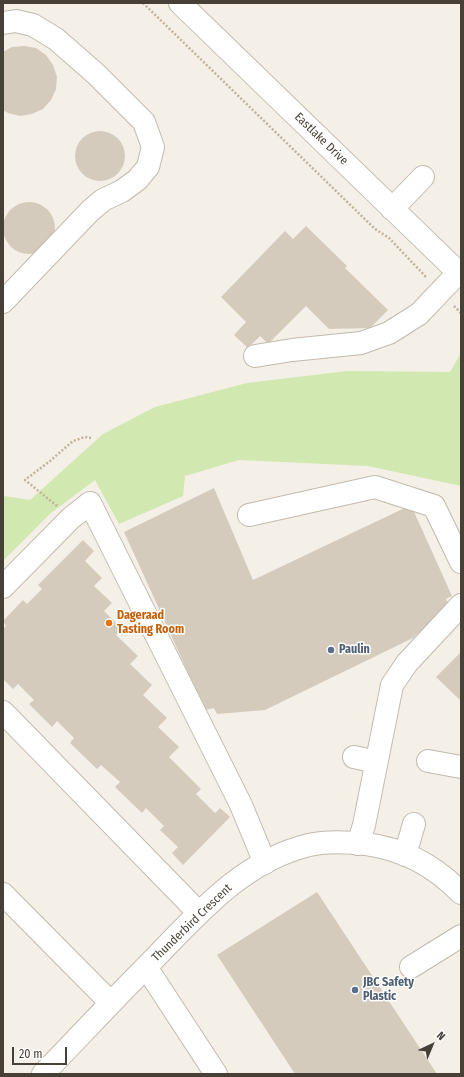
<!DOCTYPE html>
<html>
<head>
<meta charset="utf-8">
<style>
	body { margin:0 }
	#map { position:relative; width:464px; height:1077px; overflow:hidden; background:#f4efe7; font-family:"Fira Sans Condensed",sans-serif }
	canvas { display:block }
	.frame { position:absolute; inset:0; border:4px solid #474036; pointer-events:none }
	.north { position:absolute; left:412px; top:1025px; width:40px; height:40px; -webkit-text-stroke:3px #fff; paint-order:stroke; rotate:44deg; font-size:11px; font-weight:700; line-height:16px; text-align:center; color:#474036 }
	.north::after { content:''; display:block; margin:auto; width:14px; height:18px; background:#474036; clip-path:polygon(50% 0,100% 100%,50% 72%,0 100%) }
	.scale { position:absolute; left:12px; top:1047px; width:55px; height:18px; box-sizing:border-box; border:2px solid #474036; border-top:0; padding-left:5px; font-size:12px; line-height:14px; white-space:nowrap; color:#474036; -webkit-text-stroke:3px #fff; paint-order:stroke }
</style>
</head>
<body>
<div id="map">
<canvas width="464" height="1077"></canvas>
<div class="frame"></div>
<div class="north">N</div>
<div class="scale">20 m</div>
</div>
<script>
const ctx = document.querySelector('canvas').getContext('2d');
ctx.lineJoin = 'round';
function paint(path, color) { ctx.fillStyle = color; ctx.fill(path, 'evenodd'); }
function strokePath(path, color, width, dash) { ctx.strokeStyle = color; ctx.lineWidth = width; ctx.lineCap = dash ? 'butt' : 'round'; ctx.setLineDash(dash || []); ctx.stroke(path); }
function write(font, color, halo, rows, align = 'center') {
  ctx.font = font + ' "Fira Sans Condensed",sans-serif'; ctx.lineWidth = 3; ctx.setLineDash([]); ctx.textBaseline = 'middle'; ctx.strokeStyle = halo; ctx.fillStyle = color; for (const [text, x, y, turn = 0] of rows) {
    ctx.save(); ctx.translate(x, y); ctx.rotate((+turn || 0) * Math.PI / 180); ctx.textAlign = isNaN(turn) ? turn : align; if (halo) ctx.strokeText(text, 0, 0); ctx.fillText(text, 0, 0); ctx.restore();
  }
}
paint(new Path2D(`
	M461,353V486L368,466L239,460L185,476L183,496L119,524L95,480L51,513L3,561L4,496L30,500L103,434L155,407L247,383L347,371L450,372Z`), '#d1e8b0');
paint(new Path2D(`
	M24,46L36,48L46,55L53,65L57,77L56,89L51,100L43,109L32,114L20,116L8,113L3,110V52L12,47Z
	M75 156a25 25 0 1 1 50 0a25 25 0 1 1-50 0Z
	M3 228a26 26 0 1 1 52 0a26 26 0 1 1-52 0Z
	M306,226L347,266L345,268L388,310L370,328L329,329L306,306L268,344L260,336L248,348L234,335L246,322L221,297L285,231L293,239Z
	M214,488L253,580L411,505L452,596L446,599L450,605L413,638L265,710L217,714L214,708L205,710L124,532Z
	M83,540L94,551L85,561L102,578L94,586L112,603L104,611L122,629L116,635L138,656L130,664L152,685L143,695L167,718L158,727L179,747L169,757L201,789L196,794L215,813L220,808L230,817L183,865L172,853L178,847L160,830L164,826L146,808L142,813L115,787L120,782L101,765L97,769L70,743L74,738L57,721L52,727L29,704L34,700L18,684L13,689L3,679V629L6,626L3,621L23,600L27,604L42,589L38,585Z
	M461,652V701L436,677Z
	M317,892L437,1074H295L217,955Z`), '#d5cbbd');
const minor = new Path2D(`
	M180,3L461,275
	M3,23L16,21L33,25L56,39L96,74L144,122L153,147L148,167L137,180L122,191L103,200L90,211L3,302
	M392,209L423,177
	M255,356L292,350L361,343L389,333L419,314L458,273
	M249,515L375,487L434,506L461,562
	M3,587L71,518L90,503L241,805L265,863
	M3,712L199,913
	M354,757L376,762
	M428,761L461,767
	M358,844L364,825L392,685L407,663L461,605
	M405,855L414,824
	M3,894L111,1003
	M146,967L216,1074
	M411,967L461,936
	M43,1074C79,1037 114,999 150,963C196,916 242,861 309,845C326,841 348,842 366,844C403,849 435,866 461,893`);
strokePath(minor, '#c2baad', 24);
strokePath(new Path2D(`
	M143,3L375,229L389,238L427,278
	M454,306L461,313
	M57,506L25,480L50,461L73,441L85,437L91,438`), '#c1b29b', 2.5, [2, 2]);
strokePath(minor, '#fff', 22);
for (const [x, y, r, color] of [
	[109,623,4,"#e8710a"],
	[331,650,4,"#5c6f8a"],
	[355,990,4,"#5c6f8a"]
]) { const dot = new Path2D(); dot.arc(x, y, r, 0, 2 * Math.PI); ctx.fillStyle = color; ctx.fill(dot); strokePath(dot, '#fff', 1.5); }
write('12px', '#474036', '#fff', [
	["Eastlake Drive",321,139,44],
	["Thunderbird Crescent",192,923,-44]
]);
write('bold 12px', '#c56008', '#fff', [
	["Dageraad",117,616],
	["Tasting Room",117,630]
], 'left');
write('bold 12px', '#4e5e75', '#fff', [
	["Paulin",339,650],
	["JBC Safety",363,983],
	["Plastic",363,997]
], 'left');
</script>
</body>
</html>
